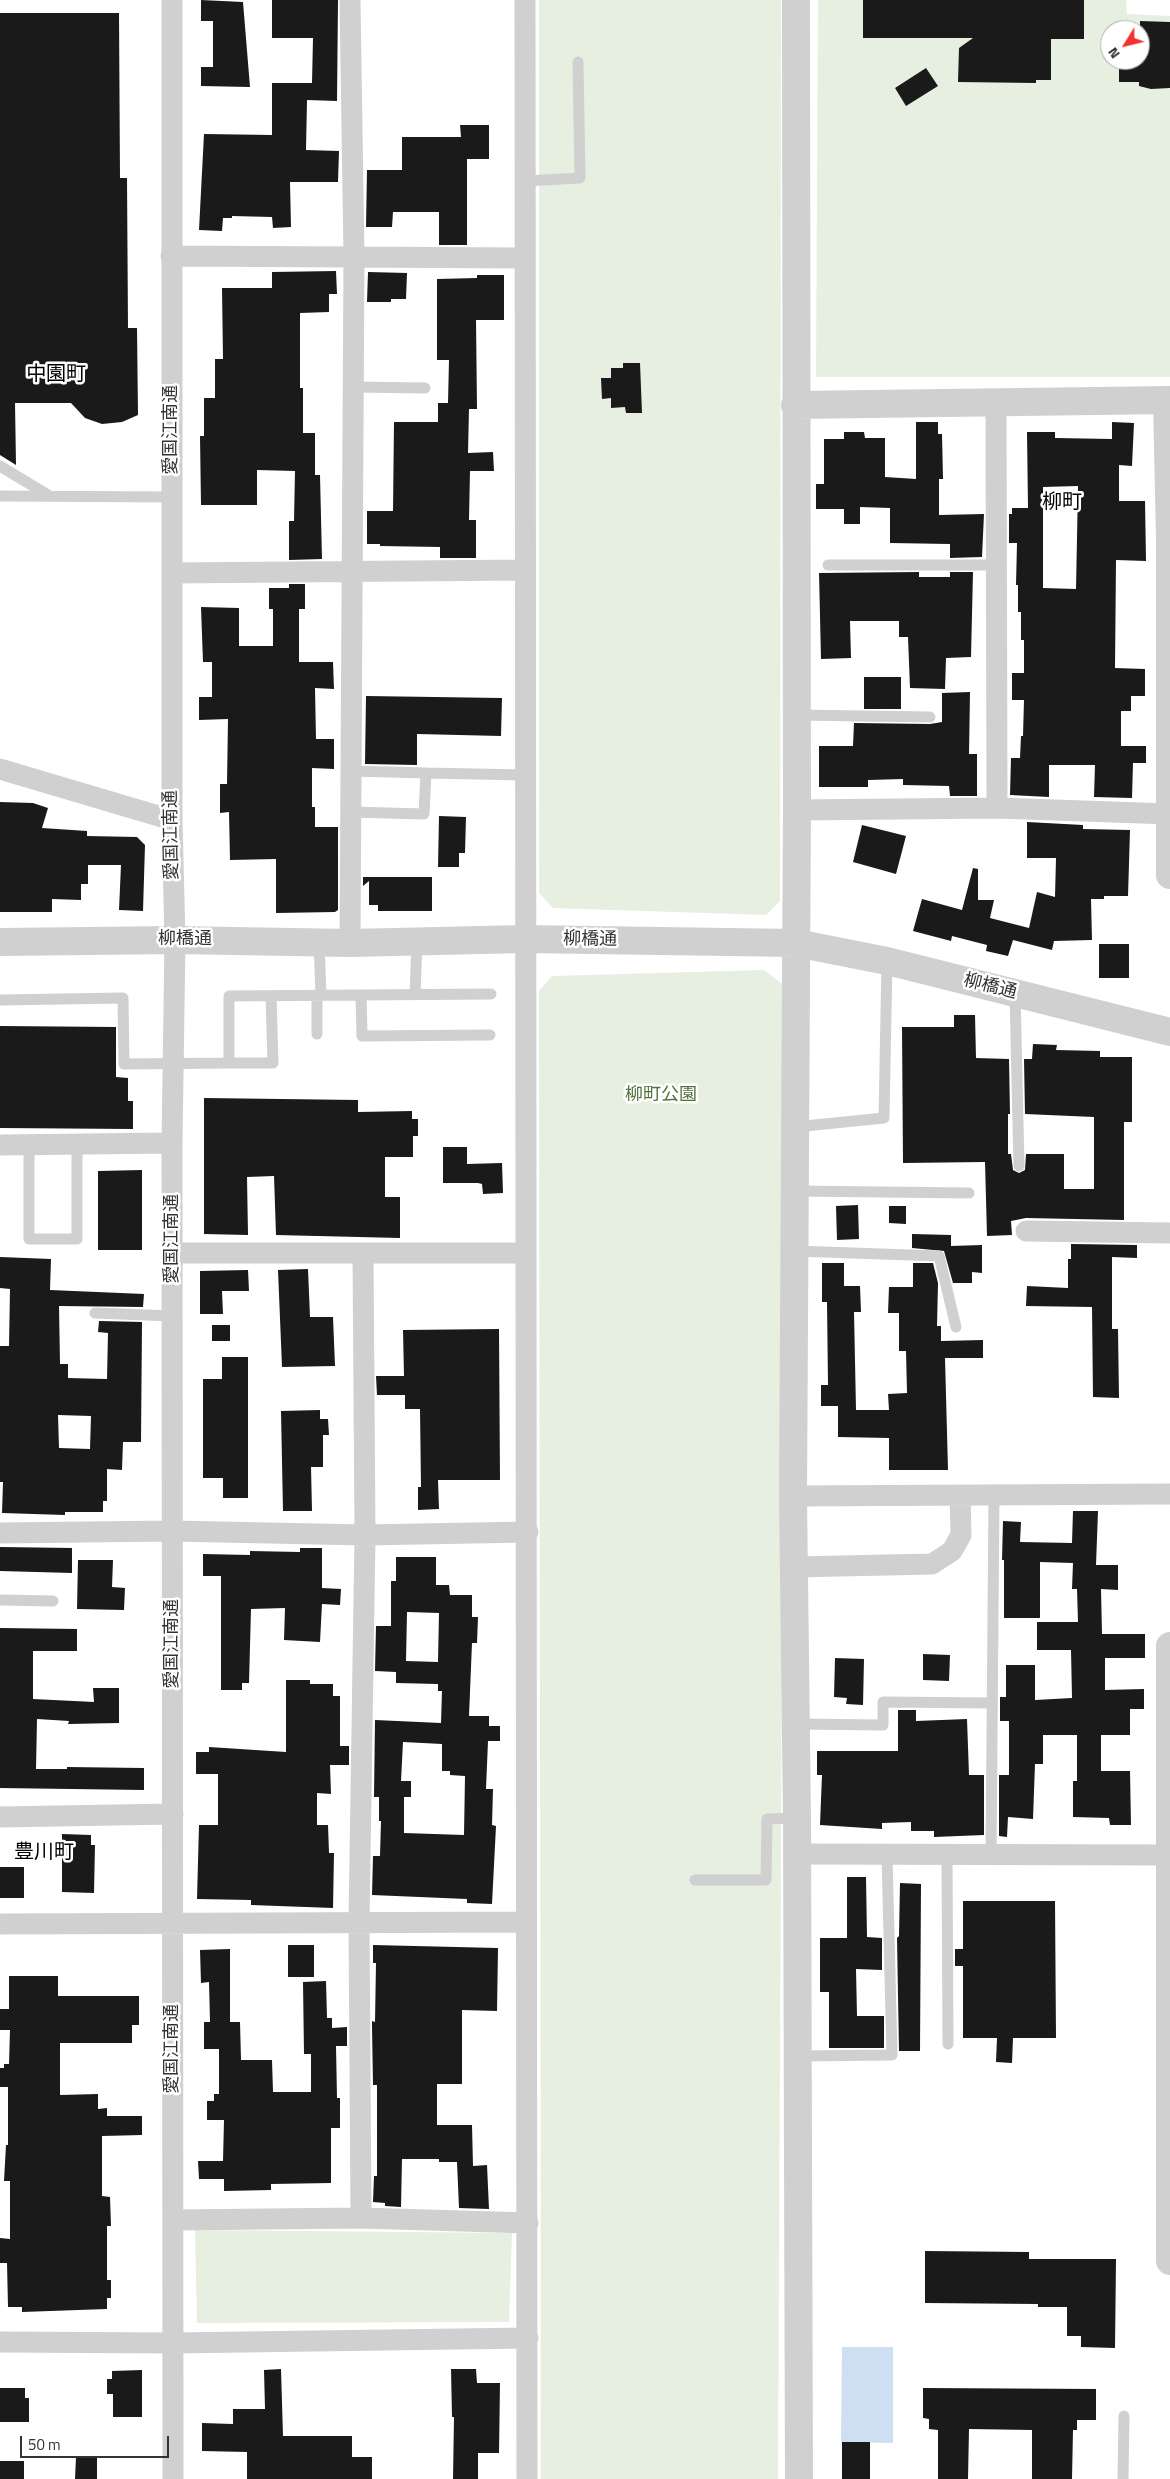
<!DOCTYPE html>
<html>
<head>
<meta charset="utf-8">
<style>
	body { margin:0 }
	#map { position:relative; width:1170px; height:2479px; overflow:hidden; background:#fff; font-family:"Titillium Web",sans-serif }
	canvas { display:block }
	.north { position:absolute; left:1100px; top:20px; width:50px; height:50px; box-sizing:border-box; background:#fff; border:1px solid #adadad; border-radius:50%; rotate:234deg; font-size:14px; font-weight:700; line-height:20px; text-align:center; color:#333 }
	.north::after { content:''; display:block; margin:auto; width:18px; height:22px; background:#f0332e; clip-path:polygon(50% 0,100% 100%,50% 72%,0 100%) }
	.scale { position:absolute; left:20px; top:2436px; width:149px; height:22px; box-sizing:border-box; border:2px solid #333; border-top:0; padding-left:6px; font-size:15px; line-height:18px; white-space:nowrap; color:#333; -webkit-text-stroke:4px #fff; paint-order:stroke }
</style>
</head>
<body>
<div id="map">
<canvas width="1170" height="2479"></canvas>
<div class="north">N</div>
<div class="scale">50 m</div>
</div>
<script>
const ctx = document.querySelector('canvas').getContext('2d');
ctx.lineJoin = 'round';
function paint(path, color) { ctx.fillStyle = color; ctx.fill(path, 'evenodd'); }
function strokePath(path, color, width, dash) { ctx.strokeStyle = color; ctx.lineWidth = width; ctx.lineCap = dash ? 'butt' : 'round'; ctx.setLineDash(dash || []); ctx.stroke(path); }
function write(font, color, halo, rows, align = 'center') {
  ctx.font = font + ' "Titillium Web","Noto Sans JP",sans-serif'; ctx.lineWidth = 5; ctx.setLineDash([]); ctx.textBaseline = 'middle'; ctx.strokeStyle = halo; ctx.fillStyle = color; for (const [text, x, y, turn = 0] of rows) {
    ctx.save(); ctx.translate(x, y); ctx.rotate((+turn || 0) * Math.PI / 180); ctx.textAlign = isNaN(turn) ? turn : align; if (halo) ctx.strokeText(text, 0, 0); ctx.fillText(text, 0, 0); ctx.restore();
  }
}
paint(new Path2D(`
	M539,0H781L780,901L766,915L553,908L539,893Z
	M818,0H1126L1127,14L1170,16V377H816ZM1110,30H1140V60H1110Z
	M764,970L785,986L778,2479H541L539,991L552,976Z
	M195,2230L512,2233L509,2322L197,2323Z`), '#e7efe1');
paint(new Path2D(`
	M842,2347H893V2443L841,2442Z`), '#cddff0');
paint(new Path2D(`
	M201,0L243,2L250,87L201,86V67H213V21H201Z
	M272,0H338L337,101L307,100L306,150L339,151L338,182H290L291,227L273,228L272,217L232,216V218H223L222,231L199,230L204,134L272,135V83H312L313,38H272Z
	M863,0H1084V39H1051V80H1036V83L958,82L959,48L973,38H863Z
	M0,13H119L120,178H127L128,328H137L138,415L122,422L102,424L85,418L71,403H15L16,465L0,455Z
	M1140,21L1170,22V88L1151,89L1139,86V82H1119V60H1140Z
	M926,68L938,86L906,106L895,88Z
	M460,125H489V159H467V245H439V212H393L392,227H366L367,170H402V137H461Z
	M336,271L337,294H329V312L300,313V388H303V433H315V475H320L322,559L289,560V521H294L295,471L257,470V505H201L200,436H204V398H215V359H223L222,288H272V272Z
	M368,272L407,273L406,299H391V302H367Z
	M477,275H504V320H476L477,409H469L468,453L493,452L494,471H470L469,520H476V558H440V547L380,546V544H367V511H393L394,422H438V403H448L449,360H437V279L477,278Z
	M623,363H640L642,413H626L625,407L611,408V398L602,399L601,378H611V368H623Z
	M916,422H938V434H942L943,479H939V515L984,514L982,557L950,558V544L890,543V508L860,507V524H844V509H816V484H824V439H844V432H864L865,438H885V477L916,479Z
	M1112,422L1134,423L1132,466L1119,465V501H1145L1146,561L1116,560L1115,668L1145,669V696H1131V711H1121V746H1146V763H1133L1132,798L1094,797L1095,765H1049V797L1010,795L1011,758H1020L1021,736H1023L1024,700H1012V673H1024V640H1021V612H1018V585H1016L1017,543H1009V514H1012V508H1028L1027,432H1055V438L1112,439ZM1078,486L1076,589L1043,588V487Z
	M919,572V577H950V572H973L971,657L946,658L945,689L910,688L908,637H899V621H850L851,658L821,659L819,573Z
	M289,584H305V609H299V662H333L334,689L315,688L316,739H334V769L312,768V807H315V827H338V910L335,912L276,913V859L230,860L229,812L220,813V784H227L228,719L199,720V697H212V662H203L201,607L239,608V646H273V609H269V588H289Z
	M864,677H901V709H864Z
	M970,692L969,754H977V796H950L949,786L903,785V779L868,780V787H819V746H853L854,723L930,724L942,722V693Z
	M366,696L502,698L501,736L417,734V765L365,764Z
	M0,802L33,803L48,808L42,828L87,831V836L137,837L145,845L143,911L119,910L121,865H88V884H81V900L52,899V912H0Z
	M439,816L466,817L465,853H459V867H438Z
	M1027,822L1083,825V829L1130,830L1128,896H1104V899H1091L1092,940L1054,941L1052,950L1013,940L1008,956L986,951L987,945L952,936L951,941L913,931L922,899L962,910L973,868L978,869V900H994L990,918L1029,928L1037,892L1055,897L1056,858H1027Z
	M862,825L906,836L896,874L853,862Z
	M363,877H432V911H378V905H369V881L363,886Z
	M1099,944H1129V978H1099Z
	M954,1015H975L976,1058L1009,1059L1010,1114H1008V1154H1011L1013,1170L1019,1173L1025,1170L1026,1154H1064V1189H1094V1117L1025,1114L1024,1059H1032L1033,1044L1057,1045L1056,1050L1100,1051V1057H1132V1122H1124V1220L1026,1218L1011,1221L1012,1235L987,1236L985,1162L903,1163L902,1027H954Z
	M0,1026L116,1027V1077L128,1078V1101H133V1129L0,1128Z
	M204,1098L358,1100V1112L412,1111V1119H418V1136H413V1157H385V1197H400V1238L276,1235L274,1176L247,1177L248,1235L204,1234Z
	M443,1147H467V1164L502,1163L503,1193L483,1194L482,1184L478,1183H443Z
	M142,1170V1250H98V1171Z
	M858,1205L859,1239L837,1240L836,1206Z
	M889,1206H906V1224L889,1223Z
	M912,1234L951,1235V1246L982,1245V1273L972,1272V1283H953L944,1251L912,1248Z
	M1071,1244L1137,1245V1258L1112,1257V1329H1118L1119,1398L1093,1397L1092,1307L1026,1306L1027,1286L1068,1288V1259H1071Z
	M0,1257L51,1259L50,1290L144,1294L143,1307L59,1306L60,1364H68V1378L107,1379L108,1333L98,1332L99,1321L142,1322L141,1442H123L122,1470L107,1469V1501H103V1512H65V1515L2,1513L3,1482H0V1346H9L10,1289L0,1288ZM58,1415L91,1416L90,1449L59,1448Z
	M822,1263H844V1286H860L861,1312H854L856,1410H889L888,1394L907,1393L906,1351H899V1313H888L889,1287H913V1263H933L938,1283L937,1326H941V1341L983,1340V1358H945L948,1470H889V1438L838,1437V1406H821V1385H828L827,1302H822Z
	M308,1269L310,1317H333L335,1366L282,1367L278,1270Z
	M248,1270L249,1291H222L223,1314H200V1271Z
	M212,1325H230V1341H212Z
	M499,1329L500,1480H438L439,1509L418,1510V1487H421L420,1409H405V1395H377L376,1376H404L403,1330Z
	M222,1357H248V1498H223V1478H203V1379H222Z
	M320,1410V1419H328L329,1435H323V1467H311L312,1511H283L281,1411Z
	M1073,1511H1098L1096,1565H1118V1590L1101,1589L1102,1634H1145V1658H1105V1690L1144,1689V1709H1130V1735H1101V1771H1130L1131,1825H1110L1109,1818L1073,1817V1781H1077V1735H1043V1764H1035L1033,1819L1008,1817L1007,1837L999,1836V1775H1009V1721H1000V1697H1006V1665H1035V1700L1072,1698L1071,1650H1037V1622H1078L1077,1589H1072L1073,1563L1040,1562V1618H1004V1560H1002L1003,1521L1021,1522L1020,1542L1072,1543Z
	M0,1547L72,1548V1573L0,1571Z
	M300,1548H322V1588L341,1589L340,1605L322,1604L320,1642L284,1640L285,1608L251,1609L249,1683H242V1690H221V1576H203V1554L250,1555V1551L300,1552Z
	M396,1557H436V1585H449L450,1595H472V1617H478L477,1643H472L469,1716H489V1726H500V1741H488L486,1789H493L492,1825L496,1826L492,1904L467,1903V1899L372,1895L373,1856H380L381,1821H379V1797H374L375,1720L441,1723L442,1691H438V1684L396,1683V1672L375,1671L376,1626H391V1581H396ZM407,1612L439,1613L438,1662L406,1661ZM403,1742L442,1744V1771H450V1775L465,1776L464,1835L404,1833V1797H411V1781H401Z
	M78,1560H113L112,1587L125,1588L124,1610L77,1609Z
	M0,1628L77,1629V1651H33V1699L94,1702L93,1688H119V1723L68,1724L69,1721L37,1719L36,1769H67V1767L144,1768V1790L0,1788Z
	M923,1654L950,1655L949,1681L923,1680Z
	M835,1658L864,1659L863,1705L846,1704L847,1698L834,1697Z
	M286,1680H310V1684H333V1696H340V1746H349V1765H330L331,1794L317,1793V1825H328L329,1853H334L333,1908L251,1905V1900L197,1899L199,1825H218V1774H196V1752H209V1747L286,1752Z
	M898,1710H916V1721L967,1719L969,1775H984V1835L934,1837V1831H911V1822L882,1823V1829L820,1825L822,1775H817V1751H898Z
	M62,1834L91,1835V1845H95L94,1893L62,1892Z
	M0,1867H24V1898H0Z
	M847,1877H866L867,1937L882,1938V1970L856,1969L857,2016H884V2048H829V1992H820V1938H847Z
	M900,1883L921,1884L920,2051H899L897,1938L899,1936Z
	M963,1901H1055L1056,2038H1013L1012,2063L996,2062L997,2038H963V1966H955V1949H963Z
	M288,1945H314V1977H288Z
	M373,1945L498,1948L497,2011L462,2010V2084H437V2125H472L473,2166L487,2165L489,2209L459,2208L457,2162H439V2159H402L401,2207L385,2206V2203L373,2202L374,2176H377V2085H373L372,2027V2021L375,2022L376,1963H373Z
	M230,1949V2022H240L241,2060H272L273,2092H311V2054H304L303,1982L326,1981L327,2018H332V2028L347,2027V2046H336L337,2098H340V2128H331V2183L271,2184V2190L224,2191V2179H199L198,2161H223L224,2120H207V2101H214V2094H219V2049H204V2022H210L209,1982L201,1983L200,1950Z
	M9,1976H58V1996H139V2025H132V2043H60V2095L98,2094V2109L107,2108V2116H142V2135L102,2136V2196L110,2197L111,2226H107V2280H111V2298H107V2309L22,2312V2307H8L7,2263H0V2238L10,2239V2181H4L6,2145H8V2087H0V2068H4V2064H9L10,2030H0V2009H9Z
	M925,2251L1029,2252V2259H1116L1115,2348L1081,2347V2336H1067V2307H1038V2304L925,2303Z
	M281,2369L283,2436H352V2457H372V2479H247V2452L202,2451V2423L233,2424V2409H265L264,2370Z
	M451,2369H476L477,2383H500L499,2453H478V2479H453L454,2417H452Z
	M142,2370V2417H113V2394H107V2379H112V2371Z
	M0,2388H25V2398H29V2422H0Z
	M923,2388L1096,2389V2420H1077V2430H1073L1072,2479H1032V2430L969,2429L968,2479H938V2430L929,2429V2419L923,2418Z
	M842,2442H870V2479H842Z
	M76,2457H97V2479H75Z
	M0,2461H24V2479H0Z`), '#1a1a1a');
strokePath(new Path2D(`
	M525,181L580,178L578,62
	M354,387L425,388
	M0,466L48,495
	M0,496L172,497
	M828,565H997
	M797,715L930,717
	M352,771L426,773
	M351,812L424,814L426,773L525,775
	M319,942L321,996
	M1015,993L1019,1166
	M361,995L362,1036L490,1035
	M415,995L417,941
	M317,996V1034
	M0,1000L123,998L124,1064L229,1063V996L491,994
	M229,1063H273L271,996
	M795,1127L884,1118L887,961
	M29,1144V1239H77V1144
	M795,1191L969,1193
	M795,1251L939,1256L956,1327
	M95,1313L173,1316
	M0,1600L53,1601
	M796,1724L883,1725V1702L992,1703
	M947,1856L948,2044
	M991,1857L994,1495
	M695,1880H766L767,1819L797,1818
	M798,2056L892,2055L887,1855
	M1123,2479L1124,2416`), '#d0d0d0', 11);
strokePath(new Path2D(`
	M172,0V820L175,940L172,1143L173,2479
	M525,0L527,2479
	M171,256L525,258
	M996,401L997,808
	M172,573L525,570
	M0,769L172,820
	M797,810L997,808L1170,814
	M350,943L354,257L350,0
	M0,1145L172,1143
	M1026,1231L1170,1233
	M173,1253H526
	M793,1496L1170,1494
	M0,1533L172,1531L365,1535L528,1532
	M795,1567L932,1564L952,1551L961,1535L960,1495
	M0,1817L173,1814
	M797,1854L1170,1855
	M0,1924L526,1922
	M361,2218L359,1922L365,1535L363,1254
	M173,2220L361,2218L528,2223
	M0,2342L173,2343L528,2338`), '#d0d0d0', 21);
strokePath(new Path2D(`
	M796,0L797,810L793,1496L797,1818L799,2479
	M1167,400L1170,541V875
	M795,405L1170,400
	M0,942L175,940L350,943L524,939L796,943L887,961L1170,1032
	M1170,1646V2261`), '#d0d0d0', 28);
write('18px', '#333', '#fff', [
	["愛国江南通",172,430,-90],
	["愛国江南通",172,835,-91],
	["柳橋通",185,940],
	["柳橋通",590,940,1],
	["柳橋通",990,987,14],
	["愛国江南通",173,1239,-90],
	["愛国江南通",173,1644,-90],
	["愛国江南通",173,2049,-90]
]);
write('18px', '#50723c', '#fff', [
	["柳町公園",661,1096]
]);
write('20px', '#000', '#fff', [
	["中園町",56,375],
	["柳町",1062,503],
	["豊川町",44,1853]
]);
</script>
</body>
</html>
